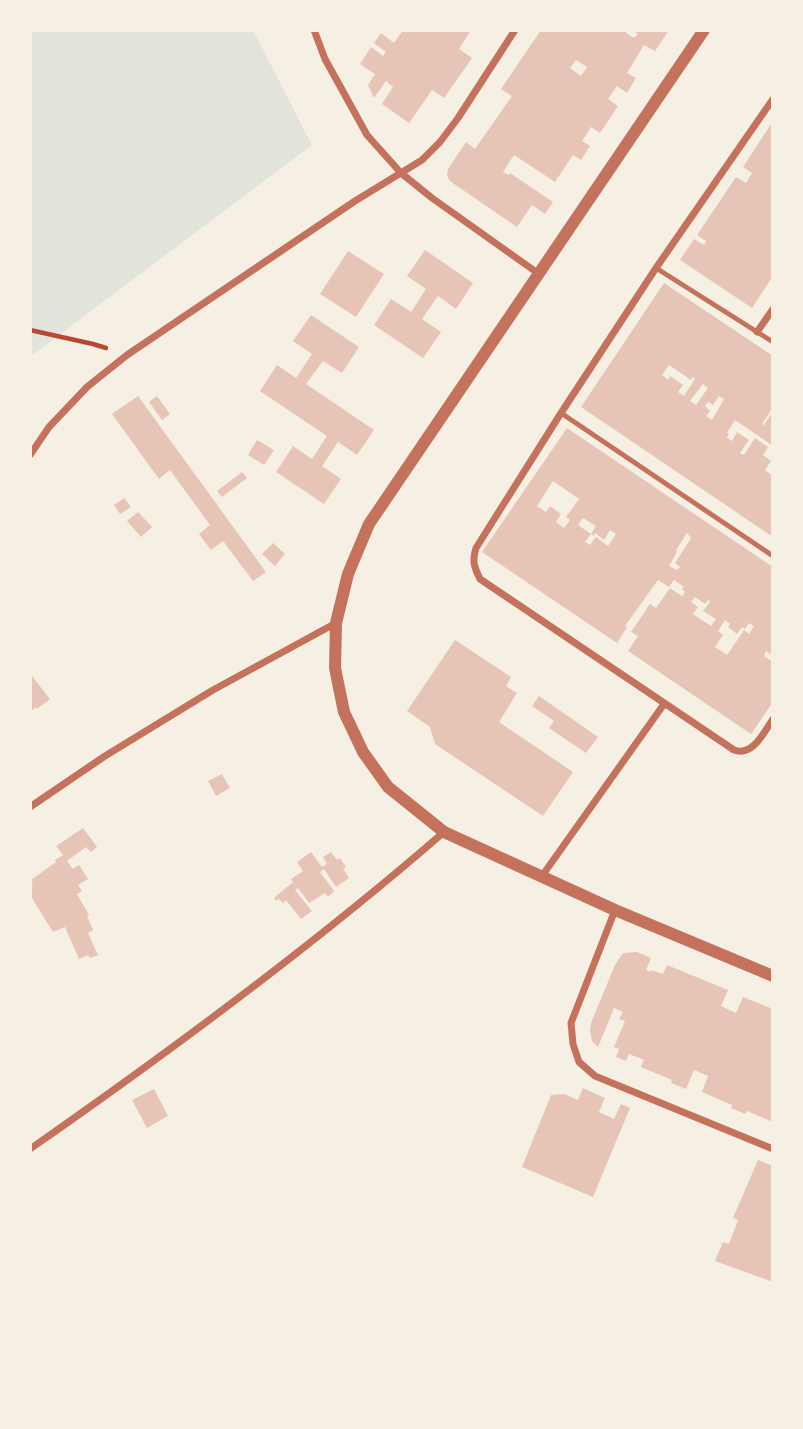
<!DOCTYPE html>
<html>
<head>
<meta charset="utf-8">
<style>
	body { margin:0 }
	#map { position:relative; width:803px; height:1429px; overflow:hidden; background:#f6efe4; font-family:"Source Serif 4",serif }
	canvas { display:block }
	.frame { position:absolute; inset:0; border:32px solid #f6efe4; pointer-events:none }
</style>
</head>
<body>
<div id="map">
<canvas width="803" height="1429"></canvas>
<div class="frame"></div>
</div>
<script>
const ctx = document.querySelector('canvas').getContext('2d');
ctx.lineJoin = 'round';
function paint(path, color) { ctx.fillStyle = color; ctx.fill(path, 'evenodd'); }
function strokePath(path, color, width, dash) { ctx.strokeStyle = color; ctx.lineWidth = width; ctx.lineCap = dash ? 'butt' : 'round'; ctx.setLineDash(dash || []); ctx.stroke(path); }
paint(new Path2D(`
	M30,30H253L312,145L30,357Z`), '#e2e4dc');
paint(new Path2D(`
	M403,30H471L459,49L472,58L444,98L432,90L409,123L382,104L393,87L386,81L374,98L368,85L375,74L360,64L371,47L383,56L386,52L374,43L381,33L394,43Z
	M541,30H628L626,33L634,38L638,34L634,31L635,30H669L655,51L644,45L627,73L636,78L627,93L617,86L608,99L618,106L600,133L591,127L582,141L590,146L581,160L573,155L555,182L514,155L503,172L509,175L510,173L553,202L545,214L532,205L517,227L454,184L449,180L447,174L448,169L466,142L475,149L512,96L501,89ZM576,60L587,67L581,76L570,68Z
	M773,121V276L752,308L680,260L694,239L704,245L706,241L697,235L736,177L746,183L752,173L743,167Z
	M425,250L473,283L456,309L438,296L422,319L441,332L423,358L374,325L391,299L411,312L426,289L407,276Z
	M348,251L384,274L356,317L320,294Z
	M664,283L773,356V407L762,424L764,425L773,411V446L735,420L727,433L729,434L727,438L732,441L737,432L749,440L740,453L744,455L755,438L768,447L763,455L771,461L765,470L773,476V537L581,407ZM669,365L691,380L693,377L695,379L684,396L678,392L683,385L670,376L668,380L662,375ZM703,384L708,388L696,405L690,401ZM719,396L724,399L712,420L706,416L710,411L705,406L708,402L713,405Z
	M311,315L359,347L342,373L323,361L306,384L374,430L357,455L338,442L322,466L341,479L324,504L276,472L293,446L312,459L327,436L260,391L277,365L296,378L312,354L293,341Z
	M138,396L266,572L253,581L223,541L211,550L199,534L210,525L170,470L159,479L112,414Z
	M157,396L170,414L162,420L149,402Z
	M567,428L773,567V656L766,651L764,656L773,662V702L751,734L628,651L638,636L631,632L650,604L656,608L670,588L682,596L685,592L682,589L684,587L674,580L669,587L658,580L625,626L627,627L617,643L482,552ZM553,481L579,499L566,517L570,520L564,528L556,522L561,514L550,506L546,512L537,506ZM583,518L596,526L591,534L594,536L595,533L604,540L610,530L616,534L608,546L596,537L590,545L585,542L591,534L578,525ZM687,533L691,538L675,563L680,567L677,570L669,566L677,552L676,550ZM695,597L705,604L708,600L710,602L703,611L716,619L711,626L693,614L698,607L691,602ZM725,620L730,624L728,627L737,634L742,627L745,629L749,623L754,626L749,634L744,630L727,655L715,647L723,635L718,631Z
	M257,440L274,450L264,465L248,455Z
	M242,472L247,478L222,497L217,491Z
	M124,498L131,507L120,514L114,505Z
	M138,512L152,527L141,537L127,521Z
	M273,543L285,554L275,566L262,554Z
	M455,640L511,677L506,686L517,693L499,722L573,772L543,816L435,744L430,727L407,711Z
	M32,676L50,699L37,709L36,707L30,712V678Z
	M539,696L598,737L586,753L549,728L554,721L532,706Z
	M222,774L230,788L216,796L208,781Z
	M83,828L97,847L91,852L86,847L67,861L73,869L79,865L88,879L78,885L82,891L77,894L89,915L87,916L93,930L88,933L98,955L90,958L88,955L79,959L65,927L53,932L30,895V885L33,883L31,880L56,862L55,860L63,855L56,846Z
	M311,852L322,867L327,864L323,857L331,852L337,860L340,858L346,867L343,869L349,878L336,887L324,869L320,872L334,891L328,897L325,893L309,903L298,888L295,890L312,911L301,919L286,900L283,903L279,899L276,901L274,898L293,882L291,879L303,871L297,862Z
	M637,952L651,958L646,970L651,972V970L663,974L667,965L728,990L721,1006L736,1013L743,997L773,1009V1122L747,1111L745,1114L731,1108L732,1105L702,1092L708,1076L694,1070L686,1089L671,1083L672,1080L641,1067L644,1060L629,1054L626,1061L616,1057L619,1049L614,1047L625,1021L619,1019L623,1012L614,1008L598,1047L592,1041L590,1031L591,1023L615,965L623,953Z
	M583,1088L605,1098L599,1112L614,1119L621,1104L630,1108L593,1197L522,1167L551,1095L564,1094L578,1100Z
	M154,1089L168,1116L147,1128L132,1100Z
	M758,1160L773,1166V1282L715,1261L723,1242L729,1244L738,1220L733,1218Z`), '#e6c5b7');
strokePath(new Path2D(`
	M30,330L93,344L106,348`), '#b5482f', 4.5);
strokePath(new Path2D(`
	M656,268L773,342
	M561,413L773,556`), '#c5725c', 5);
strokePath(new Path2D(`
	M314,30L325,59L367,135L401,173L432,198L539,274
	M773,99L656,268L561,413L476,548C472,561 474,567 480,579L734,750C753,757 764,732 773,719
	M757,332L773,309
	M30,455L49,427L87,387L127,355L355,201L422,160L440,142L458,118L515,30
	M30,807L105,756L213,690L336,623
	M542,876L664,704
	M615,910L571,1023L573,1044L579,1062L595,1076L773,1149
	M30,1149C172,1050 313,946 444,832`), '#c5725c', 7);
strokePath(new Path2D(`
	M704,30L369,524L348,574L336,623L335,668L344,712L363,752L388,787L444,832L615,910L773,976`), '#c5725c', 12);
</script>
</body>
</html>
